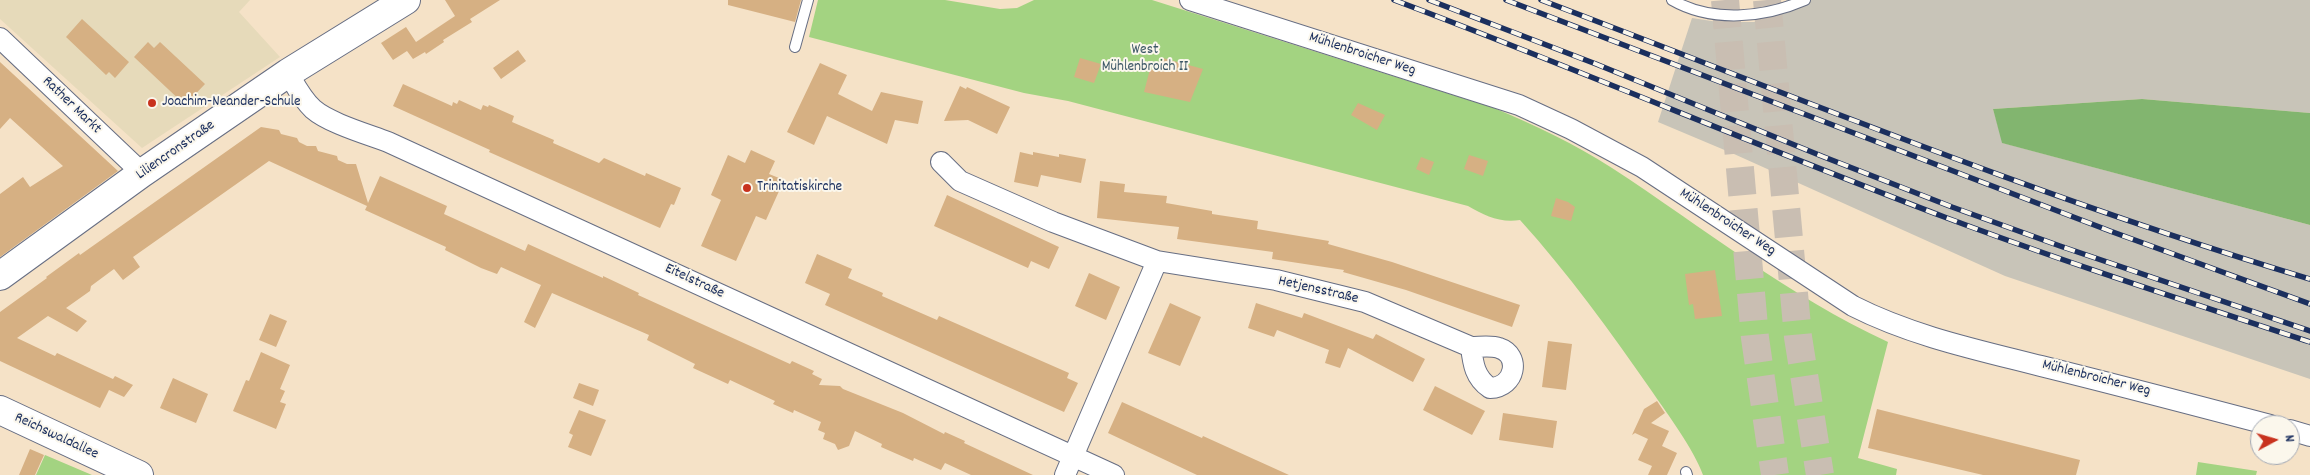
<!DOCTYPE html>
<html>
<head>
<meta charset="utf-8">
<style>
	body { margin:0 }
	#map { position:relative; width:2310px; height:475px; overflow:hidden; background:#f5e2c7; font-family:Dekko,sans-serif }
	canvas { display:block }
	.north { position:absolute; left:2250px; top:415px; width:50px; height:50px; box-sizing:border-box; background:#fbf7ec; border:1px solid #a1a7b3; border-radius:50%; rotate:84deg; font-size:14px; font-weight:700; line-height:20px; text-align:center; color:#1b2f5e }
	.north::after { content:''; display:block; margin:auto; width:18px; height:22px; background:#c8321e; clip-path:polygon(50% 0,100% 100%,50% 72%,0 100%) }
</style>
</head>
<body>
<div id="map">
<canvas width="2310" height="475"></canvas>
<div class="north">N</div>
</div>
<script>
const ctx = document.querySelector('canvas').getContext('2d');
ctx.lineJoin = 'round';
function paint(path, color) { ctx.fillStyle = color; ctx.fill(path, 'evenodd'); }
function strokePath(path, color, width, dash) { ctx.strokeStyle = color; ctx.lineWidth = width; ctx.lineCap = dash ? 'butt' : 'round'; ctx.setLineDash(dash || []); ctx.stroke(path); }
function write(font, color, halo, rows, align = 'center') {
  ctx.font = font + ' Dekko,sans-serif'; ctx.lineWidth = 4; ctx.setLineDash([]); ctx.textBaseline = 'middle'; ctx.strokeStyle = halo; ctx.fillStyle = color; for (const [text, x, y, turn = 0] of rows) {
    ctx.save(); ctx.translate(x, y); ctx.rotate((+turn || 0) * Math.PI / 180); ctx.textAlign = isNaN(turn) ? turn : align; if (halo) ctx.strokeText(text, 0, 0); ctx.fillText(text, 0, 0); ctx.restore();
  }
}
paint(new Path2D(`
	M0,0H250L239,12L280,57L142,148L0,19Z`), '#e6daba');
paint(new Path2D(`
	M1786,0H2310V113L2142,99L1993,109L2003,143L2310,225V379L2005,276L1734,154L1658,122L1692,18L1718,22H1754L1789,12Z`), '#c8c4b8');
paint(new Path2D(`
	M818,0H945L1000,9L1017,8L1034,0H1152L1494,108C1535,125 1575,144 1612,168C1704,228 1788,296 1888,342L1858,458L1897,469L1896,475H1703C1693,448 1668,415 1651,390C1610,331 1568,273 1520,220C1500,223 1485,216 1468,206L1068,101L1024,93L809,37Z
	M45,455L92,475H36Z
	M2198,462L2257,471L2256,475H2196Z`), '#a3d381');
paint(new Path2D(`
	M2142,99L2310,113V225L2002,143L1993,109Z`), '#82b56f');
paint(new Path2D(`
	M445,0H500L470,19L472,22L443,40L444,42L426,54L425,52L413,59L407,51L393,60L381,43L406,27L416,42L455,16Z
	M728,0H801L795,22L728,5Z
	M82,19L129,62L115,78L109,72L106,75L66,37Z
	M148,42L154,48L160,42L205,84L185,105L134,57Z
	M518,50L526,61L501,79L493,68Z
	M1080,58L1101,64L1094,83L1074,77Z
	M1163,58L1203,69L1190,102L1144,92L1150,69L1158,71Z
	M0,62L118,171L0,257V194L23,177L30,187L63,166L10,118L0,129Z
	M820,63L847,75L838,94L872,111L881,92L923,101L918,124L895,120L887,144L827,116L814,145L787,132Z
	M403,84L452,106L453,102L457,104L459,100L481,110L483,105L488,107L489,105L514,116L512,122L554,140L553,143L599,163L604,158L645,176L646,173L681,188L674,205L671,204L660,228L489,152L490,150L393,106Z
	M960,86L966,89L967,87L1010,107L997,134L968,120L944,121Z
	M1358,103L1385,115L1377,130L1351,115Z
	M261,127L279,130L281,134L297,138L299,142L307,146H316L318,151L337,156L338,160L347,164H356L368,203L380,176L447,206L444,214L525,251L528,244L603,278V276L639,293L638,295L790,364L792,361L814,371L812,374L822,379L819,385L840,386L843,389L903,413L944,434L945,432L965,441L964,443L1033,475H971L945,463L941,470L914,458L913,461L881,447L882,444L855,431L849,446L838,450L835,444L823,439L825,433L818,430L821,422L794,410L793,413L773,404L775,401L730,380L728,384L693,368L695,364L647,340L649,335L552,293L535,328L524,322L541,285L501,267L497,274L481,268L445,250L446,247L365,210L367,206L269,161L133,257L140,267L123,280L114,269L91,286L90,291L66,308L87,321L77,332L48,316L17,338L55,356L57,353L113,379L115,376L133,385L124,397L109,390L100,408L0,361V312L47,278L46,277L79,253L80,255Z
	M751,150L775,161L769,174L784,180L766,220L756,216L736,261L701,246L721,200L711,195L728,155L745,163Z
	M1020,152L1033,155V152L1059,157V154L1086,159L1081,183L1041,175L1038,187L1014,182Z
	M1469,155L1488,161L1483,176L1464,169Z
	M1421,157L1434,162L1429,175L1416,169Z
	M1100,181L1125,184L1124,192L1167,196L1166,203L1212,211V214L1258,221L1257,229L1329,241L1328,244L1392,262L1520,305L1512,327L1406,290L1343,272L1344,270L1272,259L1273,252L1177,239L1179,227L1097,218Z
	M947,195L1059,247L1049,269L1031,261L1028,268L934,226Z
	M1556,198L1568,202L1575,207L1571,221L1551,216Z
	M817,254L852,269L848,278L883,293L882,296L937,320L939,316L1069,373L1067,378L1078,383L1064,412L825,305L830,294L805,283Z
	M1715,270L1722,316L1695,319L1693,304L1689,305L1685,274Z
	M1089,273L1120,287L1106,320L1075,306Z
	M1170,303L1201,317L1180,366L1148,353Z
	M1256,303L1302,318L1304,313L1373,339L1376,334L1425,359L1413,382L1348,348L1340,368L1325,363L1329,350L1277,330L1274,337L1248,328Z
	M270,314L287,321L276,347L259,340Z
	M1548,341L1572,344L1566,390L1542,387Z
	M261,352L290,365L280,389L285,391L280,402L286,404L276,429L233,411L246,380L249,381Z
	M173,378L208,394L196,423L160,408Z
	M579,383L599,390L593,406L573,398Z
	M1435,386L1485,411L1472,435L1423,410Z
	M1657,401L1665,413L1651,423L1669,431L1662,446L1677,453L1667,475H1648L1652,466L1638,460L1648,439L1635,433L1632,435L1644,409Z
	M1122,402L1202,438L1203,436L1289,475H1197L1108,433Z
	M1877,409L2080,460L2076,475H1983L1868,448Z
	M579,410L606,420L591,456L568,447L573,435L569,433Z
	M1503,413L1557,421L1553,448L1499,440Z
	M30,449L44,455L35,475H19Z`), '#d6b083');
strokePath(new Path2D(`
	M1725,0L1755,338L1775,475
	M1767,0L1798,337L1820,475`), '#c9beb2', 28, [28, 14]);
const lane = new Path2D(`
	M1672,0C1712,23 1764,18 1805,0
	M795,47L808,0
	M1686,472L1687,475`);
const street = new Path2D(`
	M1190,0L1519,105L1571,129L1642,167L1853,306C1912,336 1978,350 2041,366C2118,385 2194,405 2270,425
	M0,38L142,173
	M288,73C295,85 302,99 313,109C329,123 367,134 388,142L1114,475
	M941,162L960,181L1053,222L1157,261L1276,280L1365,302L1471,347C1473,364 1475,378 1490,388C1516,387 1521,355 1499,348C1491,345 1480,347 1471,347
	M2290,430L2310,436
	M1065,475L1157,261`);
const secondary = new Path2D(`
	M0,276L142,173L288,73L406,0
	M0,410L139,475`);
strokePath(lane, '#676e83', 12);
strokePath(street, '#676e83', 22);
strokePath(secondary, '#676e83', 30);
strokePath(lane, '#fff', 10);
strokePath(street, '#fff', 20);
strokePath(secondary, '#fff', 28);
const rail = new Path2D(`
	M1394,0C1580,70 1762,148 1947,218C2067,263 2189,302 2310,342
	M1429,0L1596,64L1824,157L1952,207L2060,246L2310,331
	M1506,0L2110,231L2310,304
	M1541,0C1796,97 2049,201 2310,279`);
strokePath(rail, '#1b2f5e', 5.5);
strokePath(rail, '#fbf7ec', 4, [11]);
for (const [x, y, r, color] of [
	[152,103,5,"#c8321e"],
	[747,188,5,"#c8321e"]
]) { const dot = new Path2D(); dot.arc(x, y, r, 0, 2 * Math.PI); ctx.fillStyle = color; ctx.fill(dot); strokePath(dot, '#fbf7ec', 2); }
write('15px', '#3d5867', '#fbf7ec', [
	["West",1145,51],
	["Mühlenbroich II",1145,68]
]);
write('15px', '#1b2f5e', '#fbf7ec', [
	["Mühlenbroicher Weg",1362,55,18],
	["Rather Markt",71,106,44],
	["Liliencronstraße",176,151,-35],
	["Mühlenbroicher Weg",1727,223,33],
	["Eitelstraße",694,282,25],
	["Hetjensstraße",1318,291,13],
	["Mühlenbroicher Weg",2096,379,14],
	["Reichswaldallee",56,437,25]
]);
write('15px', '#1b2f5e', '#fbf7ec', [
	["Joachim-Neander-Schule",162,103],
	["Trinitatiskirche",757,188]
], 'left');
</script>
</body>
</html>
